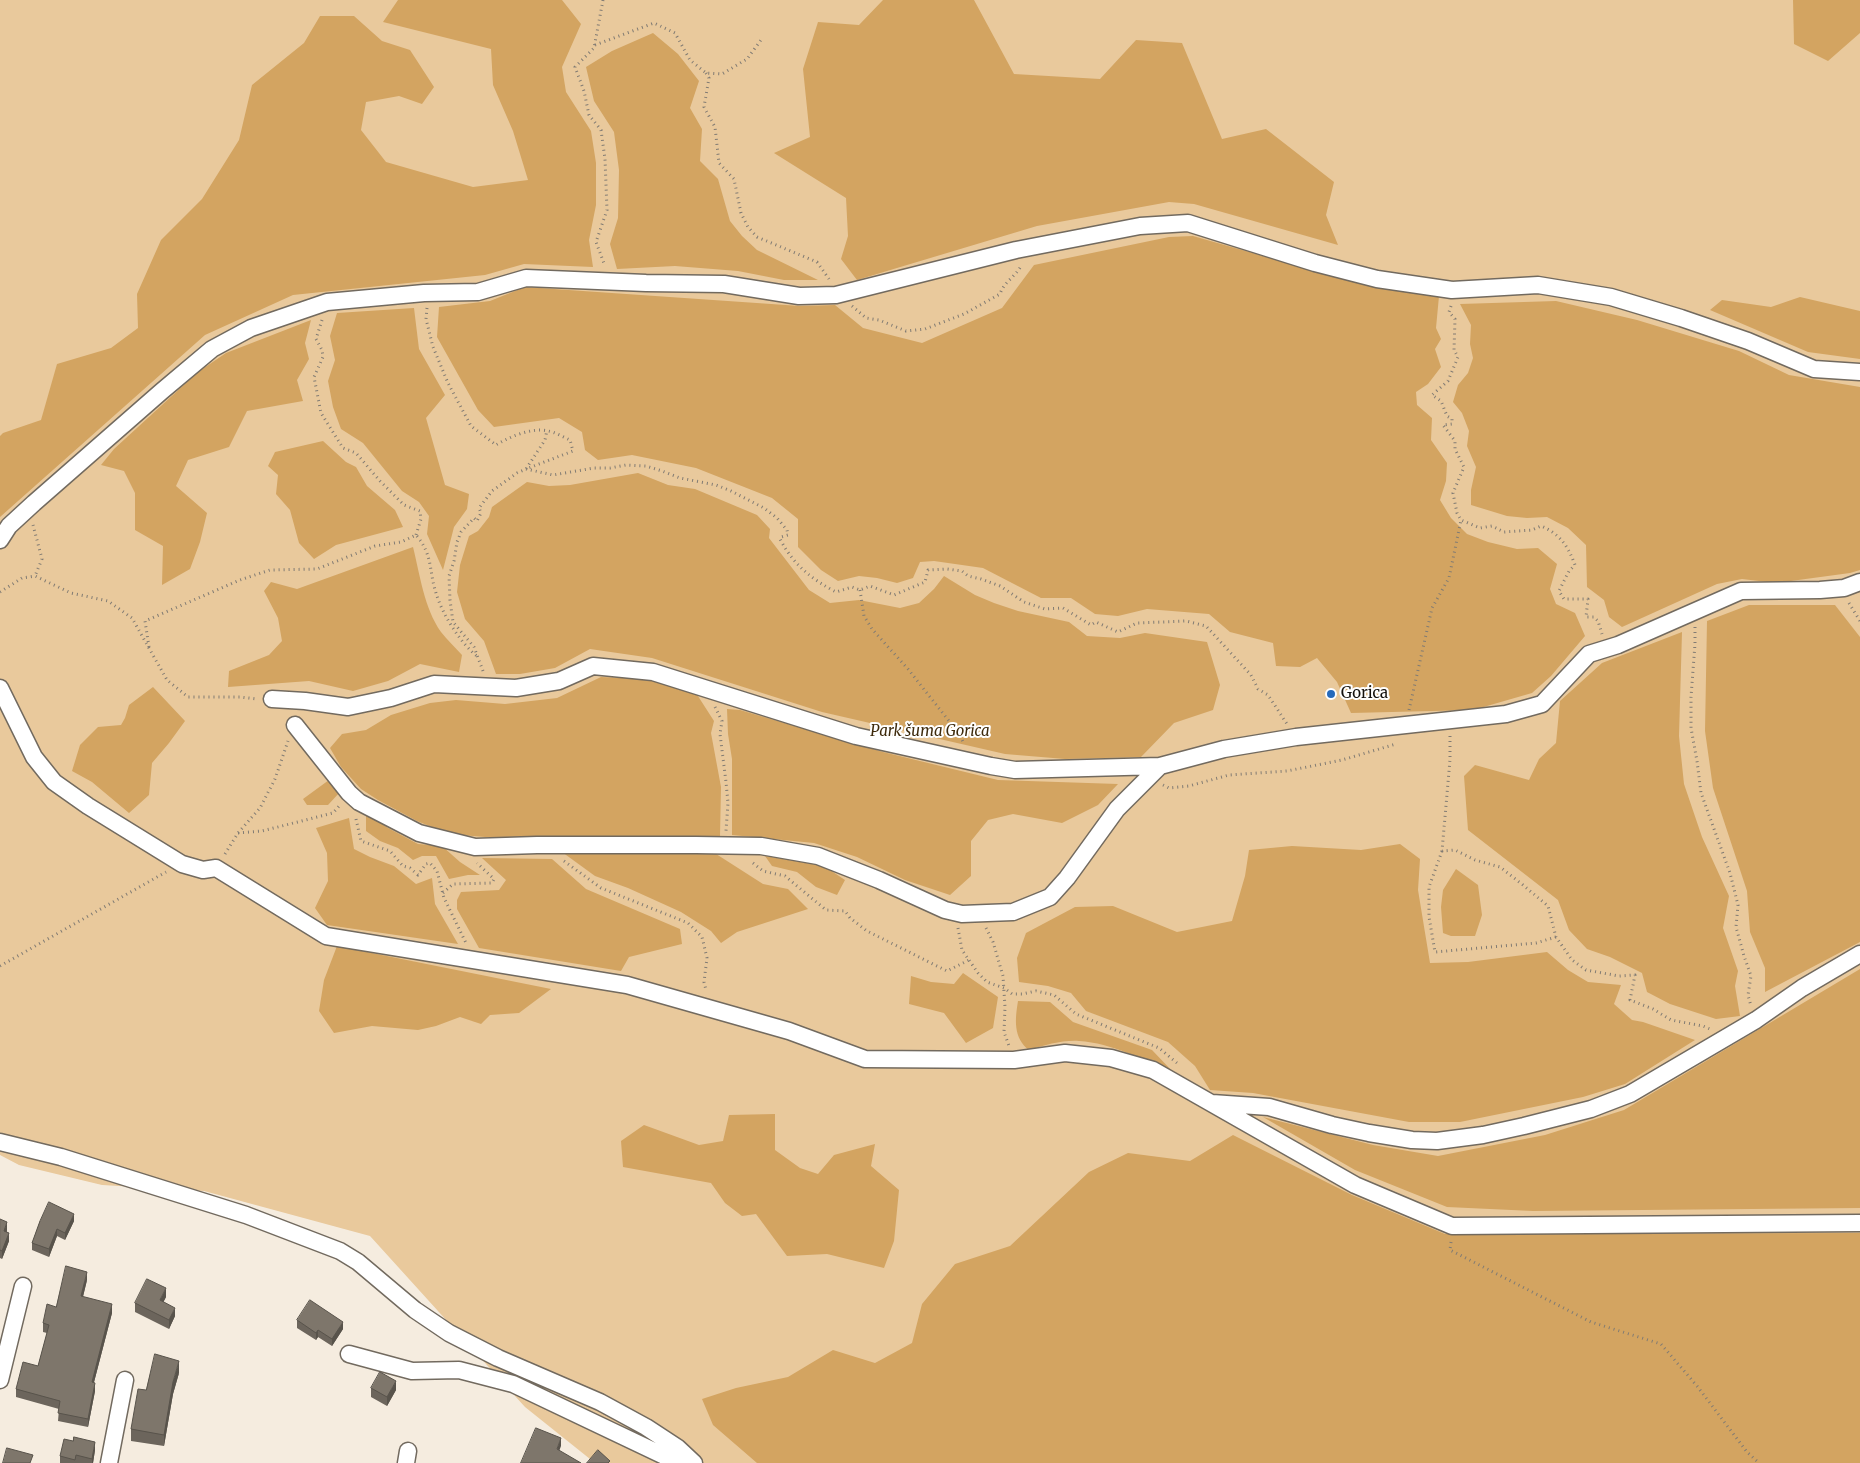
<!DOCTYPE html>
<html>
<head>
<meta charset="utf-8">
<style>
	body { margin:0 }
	canvas { display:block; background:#f5ecdf }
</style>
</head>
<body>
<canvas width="1860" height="1463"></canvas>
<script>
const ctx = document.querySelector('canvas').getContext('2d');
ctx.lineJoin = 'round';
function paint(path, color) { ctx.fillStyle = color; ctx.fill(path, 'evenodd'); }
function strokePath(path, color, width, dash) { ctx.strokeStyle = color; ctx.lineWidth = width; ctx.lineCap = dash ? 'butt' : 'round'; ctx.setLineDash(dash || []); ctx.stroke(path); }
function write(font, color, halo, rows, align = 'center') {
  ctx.font = font + ' Merriweather,serif'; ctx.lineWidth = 4; ctx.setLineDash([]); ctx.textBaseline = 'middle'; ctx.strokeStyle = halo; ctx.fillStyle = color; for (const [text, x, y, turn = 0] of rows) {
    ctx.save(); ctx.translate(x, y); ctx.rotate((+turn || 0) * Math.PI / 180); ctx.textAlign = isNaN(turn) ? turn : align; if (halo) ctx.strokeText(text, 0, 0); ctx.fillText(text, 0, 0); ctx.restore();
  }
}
paint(new Path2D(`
	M0,0H1860V1463H595L525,1407L370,1236L204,1191L102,1185L19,1165L0,1155Z`), '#e9c99c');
paint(new Path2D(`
	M398,0H562L581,24L562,67L566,92L591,131L596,163V205L589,240L593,267L524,264L485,275L293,295L205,335L0,517V436L3,433L41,420L57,364L111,348L138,328L137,294L161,240L202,199L239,140L252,85L304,43L320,16H354L382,41L410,50L434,87L422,104L399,96L366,102L361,130L386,162L473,187L528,180L513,131L493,85L491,49L383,22Z
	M883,0H974L1014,74L1100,79L1136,40L1182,43L1222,139L1266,129L1334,182L1326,215L1338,245L1194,204L1169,202L1037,226L857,280L841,259L848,236L846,198L774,153L810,137L803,69L818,22L859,25Z
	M1793,0H1860V33L1828,61L1794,44Z
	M653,33L678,54L699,81L690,108L702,129L700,161L718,179L730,221L742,236L757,250L818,280H784L738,271L675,266L617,269L610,244L618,218L619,170L614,132L594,101L586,67L612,51Z
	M1193,236L1368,286L1439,296L1436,328L1441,339L1435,349L1441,367L1428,384L1416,392L1417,405L1432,418L1431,440L1447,463L1446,481L1440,500L1451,518L1467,534L1488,542L1517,549L1538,548L1557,564L1550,589L1556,604L1575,613L1585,636L1551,676L1532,693L1473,710L1351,713L1337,682L1317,658L1300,667L1276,666L1273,643L1230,632L1209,614L1147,609L1118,616L1095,614L1071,598H1041L983,568L934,561L920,562L913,578L897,583L877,578L859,576L838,581L821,570L798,547V519L772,498L696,468L632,455L598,460L585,450L582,432L559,418L494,427L478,410L437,337L439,307L490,301L525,287L800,306L835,305L863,328L922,343L1002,308L1034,265L1169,237Z
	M1800,297L1860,311V359L1808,352L1710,310L1722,300L1771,307Z
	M1556,301L1637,320L1739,351L1789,375L1860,387V570L1850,573L1776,583L1742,579L1717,584L1622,627L1609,617L1604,600L1587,587L1586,545L1568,528L1547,517L1527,518L1507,516L1471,505V490L1476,467L1467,446L1469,431L1462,413L1453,402L1458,385L1468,373L1473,358L1470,344L1471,325L1460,304Z
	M414,308L419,349L445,395L426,418L445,485L469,494L467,509L454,527L443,570L427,534L429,516L419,502L402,491L363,443L341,429L333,407L328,381L335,360L330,336L337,313Z
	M311,320L305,343L309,359L297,380L303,401L247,411L229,447L188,460L176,486L207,513L200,542L190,569L162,585L163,546L135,530V493L124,471L101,465L114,449L198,372L226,353Z
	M323,441L346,462L356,467L367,486L395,510L403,527L336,545L314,559L299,543L290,510L276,494L278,475L268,466L275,452Z
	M638,473L668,485L695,489L757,515L770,529L769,538L809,590L830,603L859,600L900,608L919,603L934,589L944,576L975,595L994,603L1018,611L1069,622L1087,636L1120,638L1145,633L1207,642L1220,685L1213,710L1174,723L1141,757L1065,759L1005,754L822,712L652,658L590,649L555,668L520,674H496L484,641L465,619L457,592L460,565L469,536L478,531L489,517L492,507L527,482L549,486L570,485Z
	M413,547C420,575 424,608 441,632C447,640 455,647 462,655L459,672L420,664L388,681L353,691L309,681L228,687L229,671L269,655L282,641L278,618L264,591L271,582L297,589Z
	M1749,605H1835L1860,637V942L1765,992V968L1750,932L1747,891L1713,788L1705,731L1707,621Z
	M1682,632L1679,736L1684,784L1702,837L1729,896L1723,928L1738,971L1735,986L1740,1016L1716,1019L1670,1004L1647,992L1642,973L1610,957L1587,949L1569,930L1558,900L1468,830L1464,776L1475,765L1529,780L1539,759L1556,743L1560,701L1602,663Z
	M601,677L645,679L696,693L714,721L711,733L721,787L720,836L485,837L449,834L417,821L378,800L361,789L341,767L330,748L342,734L366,730L391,715L430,703L456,700L505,704L557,698Z
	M153,687L185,721L169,743L152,763L149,795L129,813L92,782L72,771L80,745L98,727L121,725L125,718L129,705Z
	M727,709L740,710L883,752L998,780L1118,784L1098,805L1062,823L1013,814L988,820L971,841V876L950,895L905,880L857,857L814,843L732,835V759L728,734Z
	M329,780L340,792L328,805H307L303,799Z
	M366,813L388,828L418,844L442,846L460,862L480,875H468L449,879L436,856H422L413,860L398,848L380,841L366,831Z
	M349,818L354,849L370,857L394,866L416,884L432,878L435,904L458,944L327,925L315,908L328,881L327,853L316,828Z
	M1400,844L1420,859L1418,890L1430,963L1468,962L1547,952L1568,970L1588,982L1621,985L1614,1004L1632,1020L1643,1022L1695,1040L1625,1084L1583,1097L1460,1122H1409L1253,1093L1210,1090L1195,1066L1168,1042L1086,1011L1071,993L1048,986L1019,982L1017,958L1026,933L1075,907L1113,906L1177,932L1232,921L1245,876L1249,850L1292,846L1361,850Z
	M562,852H713L763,884L788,889L808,909L737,932L721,943L711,931L681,912L628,888L595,876Z
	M765,856L824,866L845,880L837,895L816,887L797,872L772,866Z
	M482,858L552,859L586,889L680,929L682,944L629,957L621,971L479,948L457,909V900L461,892L499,890L506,880Z
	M1456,869L1478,885L1482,915L1475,936H1451L1443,933L1441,907L1443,890Z
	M337,946L551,989L519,1013L490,1015L481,1024L460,1017L436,1026L418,1030L372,1026L334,1033L319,1011L324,980Z
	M1860,969V1208L1533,1211L1447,1207L1355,1170L1263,1117L1373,1145L1438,1156L1545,1135L1624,1110Z
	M963,973L998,997L993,1028L966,1043L944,1013L909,1004L911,976L931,982L954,984Z
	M1018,1001L1050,1002L1073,1022L1152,1050L1173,1072C1143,1060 1112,1043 1079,1041C1062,1040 1046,1045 1029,1050C1013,1038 1015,1019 1018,1001Z
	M775,1114V1150L800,1168L818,1174L834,1155L875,1144L871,1166L899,1190L894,1241L884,1268L827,1254L787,1256L756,1214L742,1216L725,1203L711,1183L623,1167L621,1141L644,1125L699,1145L723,1141L729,1115Z
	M1233,1135L1352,1195L1445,1234L1860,1233V1463H757L713,1425L702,1399L736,1388L788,1377L833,1350L875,1363L912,1343L922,1304L955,1264L1010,1246L1089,1172L1128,1153L1190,1161Z`), '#d3a461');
const street = new Path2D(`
	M0,540L9,526L34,503L162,391L212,349L251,328L327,302L424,293L478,292L526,278L646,283L724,284L799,296L836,295L1016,250L1140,226L1188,223L1315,263L1377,279L1452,290L1538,285L1611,297L1681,318L1748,341L1814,369L1860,372
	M0,688L34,757L54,782L88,806L182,864L203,870L216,868L326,936L627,985L789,1031L865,1059L1014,1060L1065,1053L1111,1058L1153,1070L1355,1185L1452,1226L1860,1223
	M272,699L305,701L348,707L391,698L434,684L516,688L559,681L593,666L653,672L856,736L991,766L1015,770L1160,766L1224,749L1296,737L1506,714L1542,704L1589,654L1618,645L1741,591L1820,590L1844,588L1860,582
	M295,725L349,793L359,802L419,833L475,847L537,845H696L761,846L818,856L879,880L945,910L962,914L987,913L1013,912L1050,897L1067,878L1117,809L1160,766
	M1212,1103L1269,1107L1332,1125L1369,1133L1412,1140L1437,1141L1483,1135L1524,1126L1591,1109L1630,1094L1756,1020L1802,988L1860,954
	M0,1142L61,1157L246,1215L340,1251L358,1262L415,1310L449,1333L498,1358L600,1402L646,1427L678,1448L694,1463
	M349,1354L412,1371L459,1370L513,1384L679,1463
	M0,1380L23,1286
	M109,1463L125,1380
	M406,1463L408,1451`);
strokePath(street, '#726a5f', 19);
strokePath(new Path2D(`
	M603,0L594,48L575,67L584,91L589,115L601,130L605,159L607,210L596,242L605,266
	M595,45L654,23L675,33L690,60L706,73L722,74L747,59L761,40
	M706,73L709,78L704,107L715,127L719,163L734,179L741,213L748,227L757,237L817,262L829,279
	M852,306L866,318L879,320L906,331L925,329L964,314L1000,294C1004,282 1015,277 1021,266
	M1451,306L1449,312L1455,319L1454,350L1458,357L1448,381L1432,395L1441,401L1447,416L1452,419V424L1443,425L1455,441V449L1464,467L1453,493L1457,513L1461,520L1480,528L1492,526L1504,532L1532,530L1541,526C1560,534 1568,546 1575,565L1569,571L1559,591L1564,599H1588L1586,617H1594L1598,621L1602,634
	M427,308L426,319L433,347L448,383L471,426L496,445C509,437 532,427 548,431C555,432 563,437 570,440L573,451L526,469L545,440L547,430
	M322,320L316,339L322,350L323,357L314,377L321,413L343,448L356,453L380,481L404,505L420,511L421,519L416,535
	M33,525L42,559L35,576
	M860,590L864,616L872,629L908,669L960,735L964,744
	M0,592L22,578L35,576L71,593L108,601L132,618L167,680L188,697H240L257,699
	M1849,603L1860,621
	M1695,627V644L1691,697V728L1697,761L1701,793L1730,873L1738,905L1736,927L1744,956L1751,976L1748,995L1751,1006
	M149,647L145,621L240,580L270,570L317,569L375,546L401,542L416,535C433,554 429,572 436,593C442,614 461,644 478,657
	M483,671L474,647L453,622L450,600L449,576L454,561L457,542L461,532L474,518L477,521L481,513L479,508L492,491L517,473L526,469L553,475L594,468H610L626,465L646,466L662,471L680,478L716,485L731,491L764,508L777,518L787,530L788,535L781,537L780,539C793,564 811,579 836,592L852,587L860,590L870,586L894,595L925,582L928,570L947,569L962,571L968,576L981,579L1000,586L1024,602L1045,609L1063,608L1091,625L1096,622L1118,632L1137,623L1186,621L1206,626L1251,675L1258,689L1268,695L1287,724
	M715,707L722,721L720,734L726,782L728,803L726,831
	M1409,710L1432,608L1449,578L1461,520
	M1450,736V760L1442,851L1455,850L1475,860L1500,867L1523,885L1548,906L1556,937L1572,960L1586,970L1619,976L1635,975L1630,1000L1653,1009L1671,1020L1703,1026L1710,1029
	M1163,785L1169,788L1189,786L1229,775L1287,771L1342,760L1396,744
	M356,819L361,841L390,851L403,866L410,868L418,875L426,864L430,863L437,871L444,898L466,943
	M238,833L262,831L333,813L340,805
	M1442,851L1429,887V917L1435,952L1536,943L1556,937
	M225,854L238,833L260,808L275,779L288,741
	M564,861L601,888L688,923L702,937L707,958L704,982L706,990
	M753,863L763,871L785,876L826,910L845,911L850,918L867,931L947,971L969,960
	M443,893L453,884L492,883L494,879L477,863
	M958,928L962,950L978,973L987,982L1004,988L1012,994H1022L1036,991L1054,995L1076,1014L1159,1048L1177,1063
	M986,928L993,942L1003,976L1005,1007L1004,1032L1009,1046
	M0,966L166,872
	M1451,1242L1450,1250L1591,1322L1661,1344L1697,1386L1747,1452L1759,1463`), '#817b73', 3, [1, 4]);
strokePath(street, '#fff', 16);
paint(new Path2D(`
	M0,1219L7,1230V1232L9,1241L2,1259L0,1258Z
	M40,1221H74L65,1240L57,1236L49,1257L32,1250V1243Z
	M87,1280L83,1297L112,1313L94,1382L95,1391L88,1427L58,1421L59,1409L16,1397V1389L38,1366L47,1333L43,1332V1323L56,1307Z
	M166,1297L163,1302L175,1316L169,1329L135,1312V1303Z
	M297,1320L343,1329L332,1346L318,1337L316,1340L297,1328Z
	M179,1373L173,1394L164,1446L131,1441V1429Z
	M371,1388L396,1390L387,1406L371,1397Z
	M95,1450L93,1463H60V1456Z`), '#6c655c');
paint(new Path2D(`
	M74,1214V1221L65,1240V1233Z
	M7,1222V1230L4,1239V1231Z
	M57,1229V1236L49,1257V1249Z
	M9,1233V1241L2,1259V1251Z
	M87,1272V1280L81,1304V1296Z
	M166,1288V1297L160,1309V1300Z
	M112,1304V1313L92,1390V1382Z
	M175,1308V1316L169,1329V1320Z
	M343,1322V1329L332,1346V1339Z
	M318,1330V1337L316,1340V1333Z
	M179,1361V1373L173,1394L164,1446V1435L173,1382Z
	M396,1381V1390L387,1406V1397Z
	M95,1383V1391L88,1427V1419Z
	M561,1438V1446L557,1457V1449Z
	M95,1442V1450L93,1463H92V1459Z`), '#58534b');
const building = new Path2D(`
	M49,1202L74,1214L65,1233L57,1229L49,1249L32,1243L40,1221Z
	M0,1219L7,1222L4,1231L9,1233L2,1251L0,1250Z
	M66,1266L87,1272L81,1296L112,1304L92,1382L95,1383L88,1419L58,1413L60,1401L16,1389L23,1362L38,1366L49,1325L43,1323L47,1304L56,1307Z
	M147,1279L166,1288L160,1300L175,1308L169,1320L135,1303Z
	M310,1300L343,1322L332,1339L318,1330L316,1333L297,1320Z
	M155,1354L179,1361L173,1382L164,1435L131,1429L138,1389L146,1390Z
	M380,1372L396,1381L387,1397L371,1388Z
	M536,1428L561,1438L557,1449L581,1463H521Z
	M74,1437L95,1442L92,1459L76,1455L75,1460L60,1456L64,1439L73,1441Z
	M7,1448L33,1455L30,1463H3Z
	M598,1450L610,1461L608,1463H587Z`);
paint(building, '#7e766b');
strokePath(building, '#58534b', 1);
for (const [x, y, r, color] of [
	[1331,694,5,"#276abb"]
]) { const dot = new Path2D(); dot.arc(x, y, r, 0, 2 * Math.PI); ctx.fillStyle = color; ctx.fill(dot); strokePath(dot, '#fff', 2); }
write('15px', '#13100c', '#fff', [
	["Gorica",1341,694]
], 'left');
write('italic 15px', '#3e2a0c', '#fff', [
	["Park šuma Gorica",930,732]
]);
</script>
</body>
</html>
